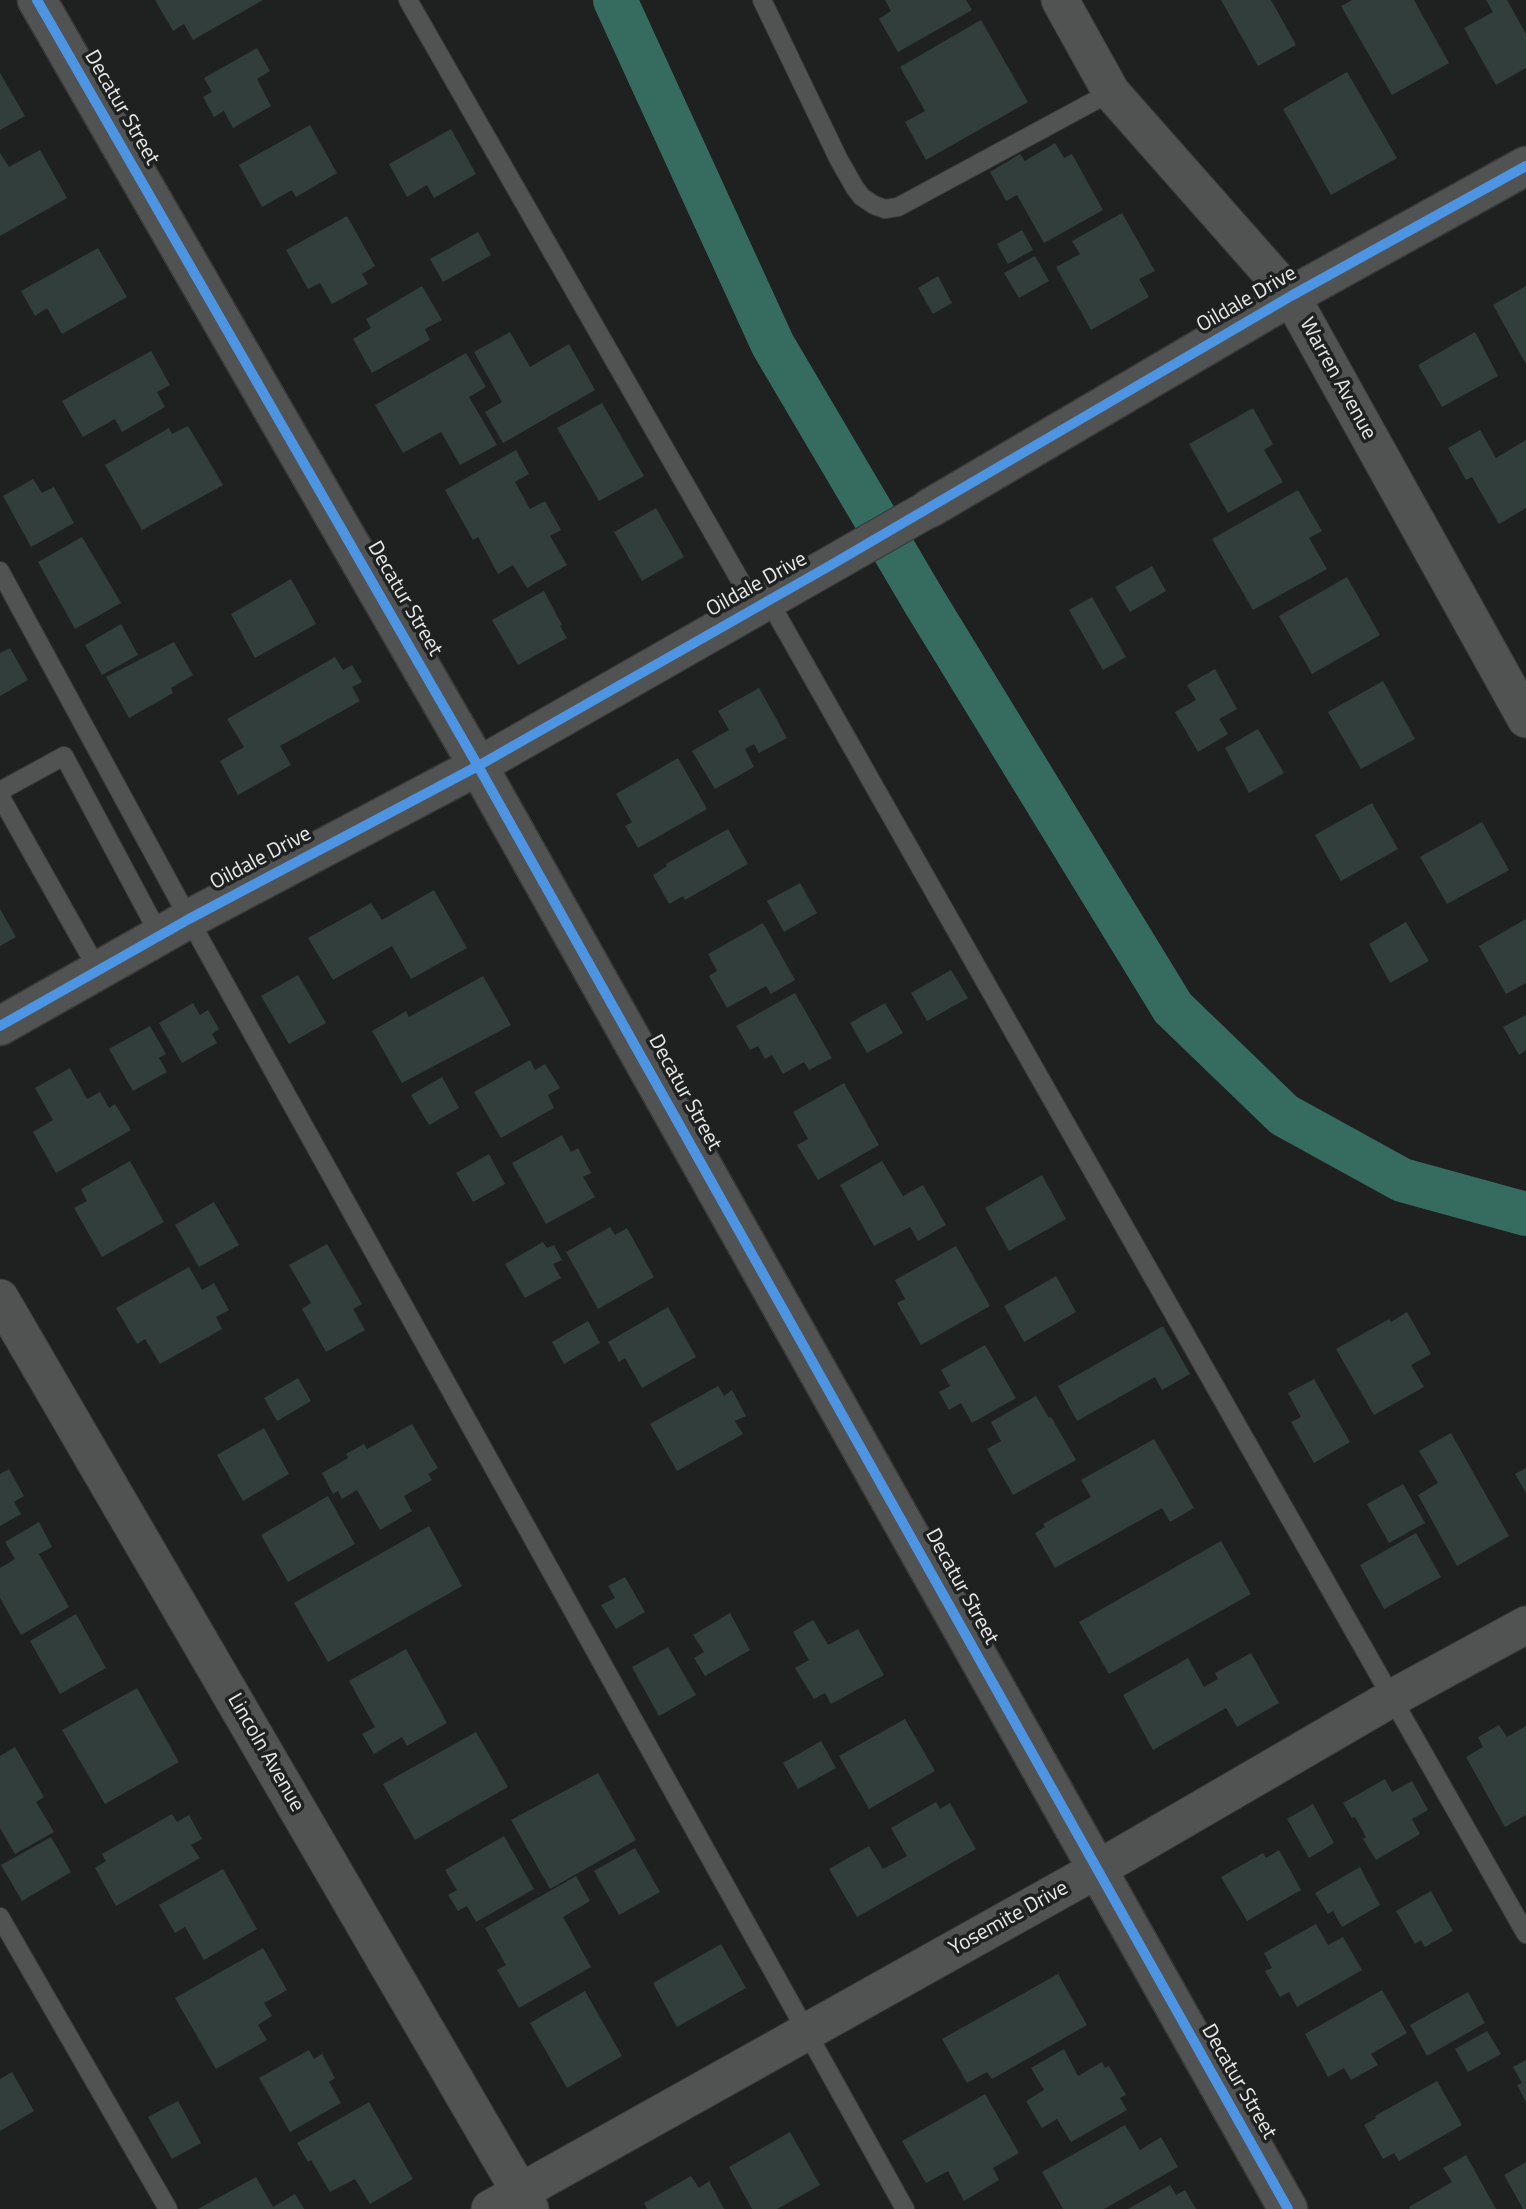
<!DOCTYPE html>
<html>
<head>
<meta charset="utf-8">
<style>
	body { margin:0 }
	canvas { display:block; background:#1f2020 }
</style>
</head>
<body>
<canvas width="1526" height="2209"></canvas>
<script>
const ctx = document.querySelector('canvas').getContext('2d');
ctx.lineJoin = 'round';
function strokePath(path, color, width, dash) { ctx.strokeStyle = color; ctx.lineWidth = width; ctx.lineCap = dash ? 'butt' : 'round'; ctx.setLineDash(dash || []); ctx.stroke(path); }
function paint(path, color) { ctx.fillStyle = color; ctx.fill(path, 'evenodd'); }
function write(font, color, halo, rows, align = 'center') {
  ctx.font = font + ' "Titillium Web",sans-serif'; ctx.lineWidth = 7; ctx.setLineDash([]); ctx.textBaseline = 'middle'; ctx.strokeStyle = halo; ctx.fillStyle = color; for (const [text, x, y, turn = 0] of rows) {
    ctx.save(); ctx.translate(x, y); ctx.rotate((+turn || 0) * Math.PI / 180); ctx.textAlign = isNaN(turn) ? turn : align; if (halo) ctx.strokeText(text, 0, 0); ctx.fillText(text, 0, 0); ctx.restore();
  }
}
strokePath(new Path2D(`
	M615,0L773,345L924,601L1173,1008L1284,1115L1402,1180L1526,1214`), '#356c5f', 44);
paint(new Path2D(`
	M155,0H263L193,40L184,24L173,31Z
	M885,0H966L972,10L898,52L879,19L891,11Z
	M1221,0H1271L1296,45L1258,66Z
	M1352,0H1414L1449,63L1392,95L1341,6Z
	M1486,0H1507L1526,34V68L1496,85L1464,28L1493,12Z
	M981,20L1028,102L926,160L905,122L925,111L900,67Z
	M257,48L270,71L257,79L271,106L233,128L224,111L214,117L203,97L212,92L204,78Z
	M1347,72L1397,158L1331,195L1283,109Z
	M0,73L25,116L0,130Z
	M310,125L337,173L296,197L292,190L262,207L239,165Z
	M451,129L476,174L434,198L427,185L407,197L389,164Z
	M1055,143L1064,158L1072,154L1103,210L1044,243L1017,195L1006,201L990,172L1020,154L1025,161Z
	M40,150L67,198L0,236V153L9,167Z
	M1122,213L1155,271L1139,279L1149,297L1091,330L1056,267L1080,254L1072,241Z
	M347,216L375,266L362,274L368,284L332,304L320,283L308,289L286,250Z
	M1022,230L1033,250L1008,264L997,244Z
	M478,232L491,255L443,282L430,259Z
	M98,248L127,297L62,334L47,308L35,316L21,291Z
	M1035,256L1049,281L1019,298L1004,273Z
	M938,276L952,303L933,314L918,288Z
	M422,286L442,320L425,329L430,340L372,373L353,339L371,328L366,319Z
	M1526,286V364L1493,305Z
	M510,332L530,367L569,344L595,390L503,443L485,412L502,402L474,352Z
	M1475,332L1498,376L1442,407L1418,365Z
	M151,351L170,385L157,392L165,407L122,432L115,419L83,437L62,401Z
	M466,353L486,387L469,397L497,445L460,465L441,432L403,453L375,405Z
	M602,403L644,476L599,501L557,428Z
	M1253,408L1273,444L1264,450L1283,482L1228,513L1189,444Z
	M188,426L223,485L142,530L105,465L169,428L172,434Z
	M1480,430L1496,458L1526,440V508L1499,524L1472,477L1466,480L1448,448Z
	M516,450L529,474L515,482L530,509L545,501L561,530L550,536L567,565L527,588L513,565L498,574L478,537L473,540L445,490Z
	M33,479L42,493L54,487L74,523L31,547L3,496Z
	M1298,490L1322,531L1309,538L1327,569L1253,610L1212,539Z
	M656,508L684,557L642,581L614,532Z
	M82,537L121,603L75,629L38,562Z
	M1152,566L1166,591L1130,612L1115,587Z
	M1347,577L1380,635L1312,674L1279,616Z
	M291,579L316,624L255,658L231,614Z
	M544,591L562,625L560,626L567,638L518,665L492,620Z
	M1092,597L1126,657L1103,670L1069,610Z
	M121,624L138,655L102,675L85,645Z
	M174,642L193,675L171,688L173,693L129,718L106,677Z
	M10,648L28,680L0,696V653Z
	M335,657L343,670L352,665L362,682L352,687L360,701L280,746L291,765L238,795L220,761L244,747L227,719Z
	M1215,669L1237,709L1219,719L1228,734L1198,752L1175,712L1196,700L1187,685Z
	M1383,681L1415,739L1361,769L1328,712Z
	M759,688L787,738L759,753L754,744L745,749L754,767L715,789L692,751L729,730L718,711Z
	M1258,729L1284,773L1249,793L1225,748Z
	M678,758L707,809L638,848L625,826L632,822L616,794Z
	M1372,803L1398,849L1341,881L1315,835Z
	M1482,822L1509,870L1447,904L1420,857Z
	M728,829L748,864L685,900L683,896L669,904L653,875L667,866L666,864Z
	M800,883L817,913L784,932L767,901Z
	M434,890L467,948L411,979L392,946L333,980L308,938L371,903L382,920Z
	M0,909L16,937L0,946Z
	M1526,919V983L1506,994L1479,946Z
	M1406,922L1429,961L1390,983L1369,944Z
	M763,923L795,980L771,994L766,986L727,1008L709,976L717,971L708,954Z
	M951,970L968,998L927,1021L911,993Z
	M298,975L326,1023L289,1044L261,996Z
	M483,976L511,1025L402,1083L372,1031L406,1011L409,1017Z
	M795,993L832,1058L809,1070L804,1062L783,1074L772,1055L765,1059L758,1046L750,1050L736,1026Z
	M193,1003L200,1015L208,1010L219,1029L212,1034L217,1043L182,1063L159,1023Z
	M885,1003L903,1033L867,1053L850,1023Z
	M1526,1015V1050L1519,1055L1503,1027Z
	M150,1026L166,1054L159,1058L167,1072L133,1091L109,1049Z
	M530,1060L535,1070L545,1064L560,1088L548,1095L554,1108L501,1138L474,1092Z
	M70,1068L87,1099L100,1092L109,1108L115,1104L131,1130L56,1173L33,1132L53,1120L35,1088Z
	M442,1077L459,1108L429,1125L411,1095Z
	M844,1083L879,1145L818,1180L797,1145L808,1139L793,1112Z
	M562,1135L571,1152L578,1148L591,1173L583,1177L595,1197L546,1224L512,1163Z
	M489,1154L505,1184L473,1202L456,1173Z
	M130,1161L164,1222L102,1257L74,1208L87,1201L81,1189Z
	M882,1161L903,1196L923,1185L946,1225L918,1241L910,1227L874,1246L840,1185Z
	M1042,1175L1066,1219L1009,1251L985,1208Z
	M214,1202L239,1245L199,1267L175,1225Z
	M610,1227L615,1235L627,1228L654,1277L598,1309L566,1252Z
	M543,1242L547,1248L554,1245L562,1260L553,1264L561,1278L525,1298L505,1264Z
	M327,1244L362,1304L353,1309L365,1330L326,1352L302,1309L311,1303L289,1265Z
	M956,1246L990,1306L921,1345L897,1303L905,1299L895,1280Z
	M189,1267L202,1290L214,1283L229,1310L216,1317L222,1329L160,1364L145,1339L137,1344L116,1308Z
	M1056,1276L1076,1312L1024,1342L1004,1306Z
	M668,1307L696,1357L642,1388L625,1358L619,1362L608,1342Z
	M1407,1312L1431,1354L1411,1365L1424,1387L1374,1415L1336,1349L1389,1319L1391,1322Z
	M588,1321L600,1343L564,1364L552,1342Z
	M1163,1326L1190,1374L1162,1390L1155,1377L1077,1421L1058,1386Z
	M985,1345L1016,1398L972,1423L961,1403L949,1410L939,1392L950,1386L941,1370Z
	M298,1378L311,1401L277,1421L264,1398Z
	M1314,1379L1350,1442L1314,1463L1291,1422L1301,1417L1288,1393Z
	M718,1386L724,1396L732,1390L746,1416L735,1421L743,1434L677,1471L650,1424Z
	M1036,1396L1049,1418L1051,1417L1076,1460L1013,1495L987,1449L1001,1441L991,1422Z
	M412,1424L438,1468L428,1474L432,1480L404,1496L412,1511L380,1530L357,1490L342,1499L338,1491L333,1494L322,1473L348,1458L346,1454L364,1444L367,1449Z
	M264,1428L289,1474L243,1501L217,1455Z
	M1451,1433L1509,1536L1457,1566L1418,1495L1438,1483L1419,1451Z
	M1154,1439L1194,1508L1170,1522L1162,1508L1055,1568L1035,1533L1045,1527L1043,1524L1091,1497L1081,1480Z
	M1526,1468V1493L1515,1474Z
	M9,1469L24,1496L14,1502L21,1514L0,1526V1474Z
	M1403,1484L1425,1523L1389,1543L1367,1504Z
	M328,1496L355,1544L288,1582L261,1535Z
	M39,1522L52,1547L39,1554L69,1607L21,1635L0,1598V1568L15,1559L5,1542Z
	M429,1526L462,1586L328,1662L294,1603Z
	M1416,1533L1441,1577L1384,1609L1360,1565Z
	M1221,1541L1251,1594L1109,1674L1079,1622Z
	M625,1577L645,1612L616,1629L601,1605L615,1598L608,1586Z
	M730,1613L750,1650L705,1676L694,1658L704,1652L693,1635Z
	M76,1614L106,1668L60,1694L30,1641Z
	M813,1620L828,1645L858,1629L884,1675L831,1704L825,1693L814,1699L795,1668L809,1660L793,1632Z
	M668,1647L696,1695L659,1716L632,1667Z
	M406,1649L447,1723L407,1746L402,1737L374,1754L362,1734L375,1727L349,1681Z
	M1251,1653L1279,1703L1237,1727L1226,1708L1153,1750L1123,1695L1188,1658L1204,1687L1218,1679L1215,1673Z
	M137,1688L179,1762L105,1804L62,1730Z
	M905,1719L935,1771L869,1809L839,1756Z
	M1499,1725L1507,1737L1526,1726V1815L1505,1827L1466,1757L1483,1747L1478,1737Z
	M476,1732L508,1787L415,1840L383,1784Z
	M821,1741L836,1768L798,1789L783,1763Z
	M15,1747L44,1797L36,1802L54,1832L15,1854L0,1828V1756Z
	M598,1773L636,1840L550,1889L511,1820Z
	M1385,1779L1392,1792L1412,1781L1428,1810L1412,1819L1420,1834L1376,1860L1363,1839L1366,1837L1355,1817L1352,1818L1343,1803Z
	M936,1802L940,1809L950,1803L976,1849L857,1917L829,1869L869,1846L883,1869L907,1856L891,1828Z
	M1313,1804L1334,1843L1309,1858L1287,1819Z
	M172,1814L177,1822L189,1815L202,1839L191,1845L200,1858L116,1906L95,1868L106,1861L102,1854Z
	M504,1836L534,1889L476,1922L467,1906L458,1911L448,1895L457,1890L445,1870Z
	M51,1837L71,1872L22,1901L1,1865Z
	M635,1848L660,1892L619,1915L594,1871Z
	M1279,1850L1301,1890L1247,1921L1221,1877L1263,1853L1266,1858Z
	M1360,1867L1380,1905L1342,1927L1333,1911L1328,1914L1315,1893Z
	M223,1869L257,1929L204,1960L185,1927L175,1933L159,1905Z
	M576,1876L590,1901L563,1917L591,1967L519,2008L497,1970L506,1965L485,1928Z
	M1431,1891L1453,1931L1425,1947L1421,1940L1415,1944L1396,1911Z
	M1316,1924L1328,1945L1343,1937L1362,1970L1297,2007L1289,1992L1280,1997L1265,1971L1272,1968L1264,1953Z
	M721,1944L746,1988L677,2027L653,1983Z
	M263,1948L287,1990L264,2003L272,2016L258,2025L267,2040L216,2069L175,1998Z
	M1058,1974L1087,2025L992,2079L987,2072L967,2083L942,2039Z
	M1382,1990L1407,2033L1371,2054L1378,2065L1351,2080L1344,2068L1328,2077L1305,2034Z
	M585,1991L622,2056L567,2088L530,2023Z
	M1468,1992L1485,2023L1427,2056L1410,2025Z
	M1487,2031L1501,2054L1468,2072L1455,2049Z
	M1064,2049L1078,2076L1102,2062L1105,2068L1109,2066L1126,2095L1120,2098L1127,2110L1071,2142L1057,2119L1042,2128L1026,2101L1044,2090L1031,2068Z
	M309,2050L314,2059L322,2054L335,2078L329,2082L341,2103L290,2132L259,2078Z
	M1526,2060V2102L1517,2085L1522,2083L1513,2067Z
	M12,2072L34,2111L0,2131V2079Z
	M1437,2081L1462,2125L1399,2161L1394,2153L1383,2159L1364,2125L1376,2118L1375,2116Z
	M985,2094L1019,2153L993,2168L999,2180L964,2201L948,2171L926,2183L902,2141Z
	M178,2101L201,2143L172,2159L148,2117Z
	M369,2102L413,2179L370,2204L355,2179L330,2192L311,2160L308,2162L297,2143Z
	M1125,2125L1140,2150L1161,2137L1178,2167L1104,2209H1063L1042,2172Z
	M790,2132L820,2185L777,2209H752L729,2167Z
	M1466,2155L1496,2209H1410L1409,2207L1452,2182L1443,2168Z
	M1526,2162V2209H1523L1504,2175Z
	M691,2176L699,2188L709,2181L724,2209H647L644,2203Z
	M256,2177L273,2207L295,2194L304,2209H198Z
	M1170,2185L1176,2195L1185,2190L1196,2209H1128Z`), '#313e3b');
const service = new Path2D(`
	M408,0L756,608
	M762,0L839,160L855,188L862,197L874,205L885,209L898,207L1111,92
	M0,571L189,919L905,2209
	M769,601L1526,1934
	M0,791L64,756L160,936
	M0,796L98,970
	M0,1917L168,2209`);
const minor = new Path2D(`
	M1060,0L1111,92L1291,296L1526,719
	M478,766L930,508
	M0,1298L530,2209
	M490,2209L1098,1869L1392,1698L1526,1625`);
const tertiary = new Path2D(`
	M37,0L478,766L1288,2209
	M930,508L1291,296L1526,166
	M0,1026L189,919L478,766`);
strokePath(service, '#393a3a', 20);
strokePath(minor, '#393a3a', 39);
strokePath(tertiary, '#393a3a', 41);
strokePath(service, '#515252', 18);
strokePath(minor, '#515252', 37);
strokePath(tertiary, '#515252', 38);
strokePath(new Path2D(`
	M37,0L478,766L1288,2209
	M0,1026L189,919L478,766L831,565L1291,296L1526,166`), '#4d94e3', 10);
write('21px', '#e8eaea', '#1e2120', [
	["Decatur Street",121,108,60],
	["Oildale Drive",1247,300,-30],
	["Warren Avenue",1337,379,61],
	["Oildale Drive",757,585,-29],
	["Decatur Street",404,599,60],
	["Oildale Drive",261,859,-28],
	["Decatur Street",684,1093,61],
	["Decatur Street",961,1587,61],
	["Lincoln Avenue",265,1753,60],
	["Yosemite Drive",1009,1919,-29],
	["Decatur Street",1238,2082,60]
]);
</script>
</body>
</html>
